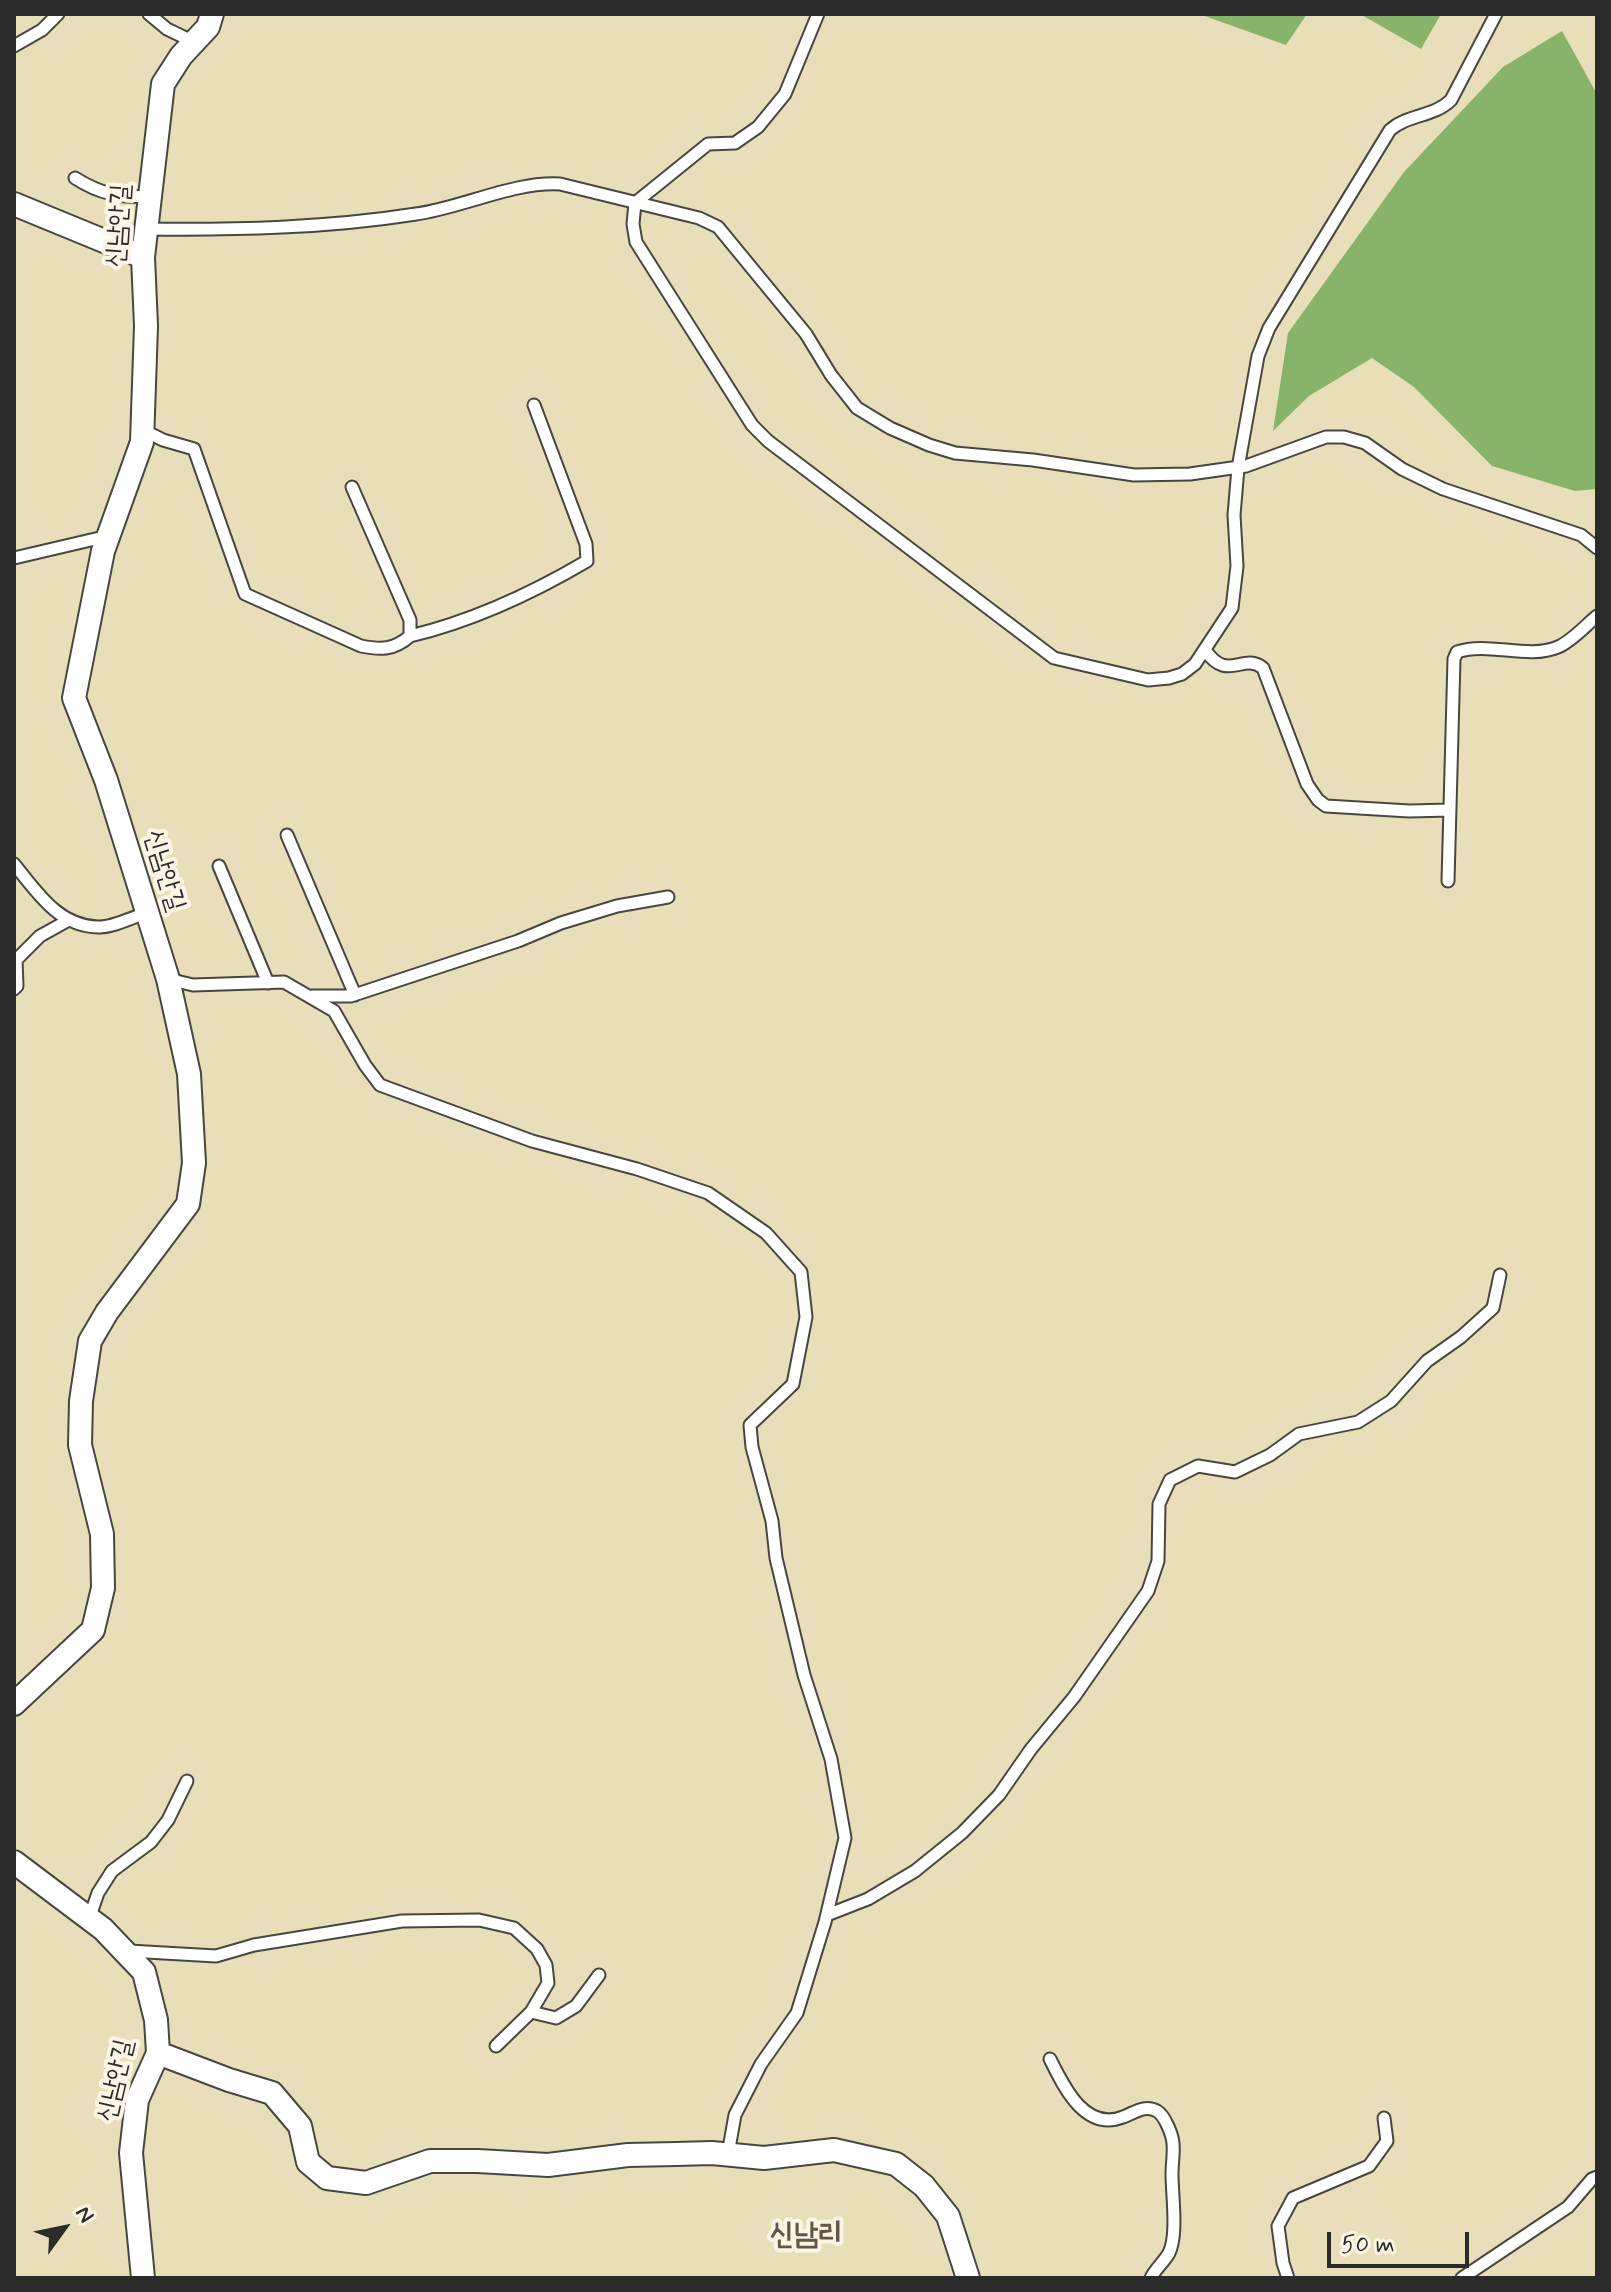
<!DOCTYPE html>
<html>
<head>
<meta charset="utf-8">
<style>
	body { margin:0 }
	#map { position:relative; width:1611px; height:2292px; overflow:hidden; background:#e9deba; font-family:Mynerve,sans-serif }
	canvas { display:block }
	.frame { position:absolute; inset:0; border:16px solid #2b2b2b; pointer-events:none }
	.north { position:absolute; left:24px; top:2188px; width:80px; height:80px; -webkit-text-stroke:6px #fcf5e5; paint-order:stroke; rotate:57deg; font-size:22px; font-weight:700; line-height:32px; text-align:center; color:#2b2b2b }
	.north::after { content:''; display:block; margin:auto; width:28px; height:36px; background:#2b2b2b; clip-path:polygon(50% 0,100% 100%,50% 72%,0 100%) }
	.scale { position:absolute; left:1327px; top:2232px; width:142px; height:36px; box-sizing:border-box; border:4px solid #2b2b2b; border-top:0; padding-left:10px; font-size:24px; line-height:28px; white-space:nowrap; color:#2b2b2b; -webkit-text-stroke:6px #fcf5e5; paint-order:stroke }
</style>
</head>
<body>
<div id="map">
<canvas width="1611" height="2292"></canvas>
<div class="frame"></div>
<div class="north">N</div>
<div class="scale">50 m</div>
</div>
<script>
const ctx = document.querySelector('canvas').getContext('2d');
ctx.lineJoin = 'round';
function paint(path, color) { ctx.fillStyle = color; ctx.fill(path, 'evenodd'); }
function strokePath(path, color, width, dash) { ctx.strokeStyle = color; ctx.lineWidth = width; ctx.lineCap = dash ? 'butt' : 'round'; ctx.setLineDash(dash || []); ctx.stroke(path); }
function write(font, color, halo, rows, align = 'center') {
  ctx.font = font + ' Mynerve,"Poor Story",sans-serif'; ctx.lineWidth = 8; ctx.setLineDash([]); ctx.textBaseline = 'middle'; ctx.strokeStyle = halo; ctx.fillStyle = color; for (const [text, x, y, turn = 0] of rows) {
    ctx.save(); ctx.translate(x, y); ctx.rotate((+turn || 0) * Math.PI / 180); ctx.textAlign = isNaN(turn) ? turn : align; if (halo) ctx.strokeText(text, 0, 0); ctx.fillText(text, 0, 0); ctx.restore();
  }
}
paint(new Path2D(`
	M1199,14H1307L1286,45Z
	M1360,14H1441L1421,49Z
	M1562,31L1597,94V489L1575,491L1492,466L1414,387L1372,358L1309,396L1273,431L1288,333L1404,172L1503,67Z`), '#88b36b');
const service = new Path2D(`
	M149,14L167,29L194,42
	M818,14L785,94L758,127L735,143L708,144L635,203L633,224L636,242L752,425L768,441L1054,658L1148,680L1169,678L1182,674L1195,664L1232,608L1237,566L1234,515L1238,468L1258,356L1269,328L1390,130C1408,114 1434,117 1451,100L1496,14
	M14,46L42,30L58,14
	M75,178C100,194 120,198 151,196
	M147,229C237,230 327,228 416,214C461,208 515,181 560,184L699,218L718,227L806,334L831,375L857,408L890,428L929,445L955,453L1033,460L1134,475L1190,474L1246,466L1326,437H1344L1365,443L1402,469L1443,489L1581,535L1597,548
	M143,430L163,440L194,449L245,594L361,646C381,650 394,650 410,636V620L352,487
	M14,558L108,536
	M410,636C473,621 531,594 587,561L586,544L534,405
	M1205,650C1228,683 1242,652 1263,668L1307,784L1318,800L1326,806L1409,811L1450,810
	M287,835L355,995
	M14,864C37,892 58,926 98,927C112,928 132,917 147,913
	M219,866L268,983
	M1448,881L1454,659L1457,652C1489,641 1527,660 1558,647C1572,641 1585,626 1597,616
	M168,979L193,985L284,982L334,1011L365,1065L380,1085L532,1141L637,1169L708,1193L766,1233L801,1272L806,1317L793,1384L750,1425L752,1447L772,1521L776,1558L804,1675L831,1759L845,1838L825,1922L797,2013L761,2064L735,2115L728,2154
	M14,989L17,986L16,960L40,936L67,921
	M312,996H351L518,941L561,923L617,906L668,897
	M827,1915L868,1899L915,1871L962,1833L999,1795L1031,1749L1074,1697L1148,1591L1158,1561L1159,1504L1170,1480L1198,1466L1235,1472L1270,1455L1299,1434L1358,1422L1391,1401L1427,1361L1461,1337L1493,1308L1500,1275
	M89,1919L98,1893L112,1871L151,1842L168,1820L187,1781
	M129,1951L216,1956L254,1945L402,1921L479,1920L514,1928L537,1949L546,1965L548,1983L531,2012L496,2046
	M531,2012L556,2018L576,2006L599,1975
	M1050,2059C1064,2087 1085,2132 1123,2117C1134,2113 1145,2104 1157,2111C1165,2116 1172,2134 1173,2143C1174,2153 1172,2164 1172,2174C1172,2195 1178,2235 1169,2253C1164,2262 1155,2269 1151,2278
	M1288,2278L1283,2263L1278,2226L1293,2198L1369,2166L1387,2141L1384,2118
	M1462,2278L1568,2207L1592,2179L1597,2177`);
const minor = new Path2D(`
	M14,204L143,257
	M14,1704L93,1630L103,1588L102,1534L80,1445L81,1401L90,1341L107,1312L188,1204L194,1163L189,1074L168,979L106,780L74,698L103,551L142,442L146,326L143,257L163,84L181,56L208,27L212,14
	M14,1862L103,1929L144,1972L156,2020L158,2053L137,2100L131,2153L143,2278
	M158,2053L229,2080L272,2093L300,2126L308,2162L327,2178L366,2183L430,2161H478L548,2165L628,2155L676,2154L712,2153L764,2158L834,2150L896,2164L924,2186L948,2216L968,2278`);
strokePath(service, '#484640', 15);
strokePath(minor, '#484640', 26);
strokePath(service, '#fff', 11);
strokePath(minor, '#fff', 22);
write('26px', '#2b2b2b', '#fcf5e5', [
	["신남안길",120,226,-86],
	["신남안길",163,871,73],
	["신남안길",117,2081,-77]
]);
write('bold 30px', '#675448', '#fcf5e5', [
	["신남리",806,2237]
]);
</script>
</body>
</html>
